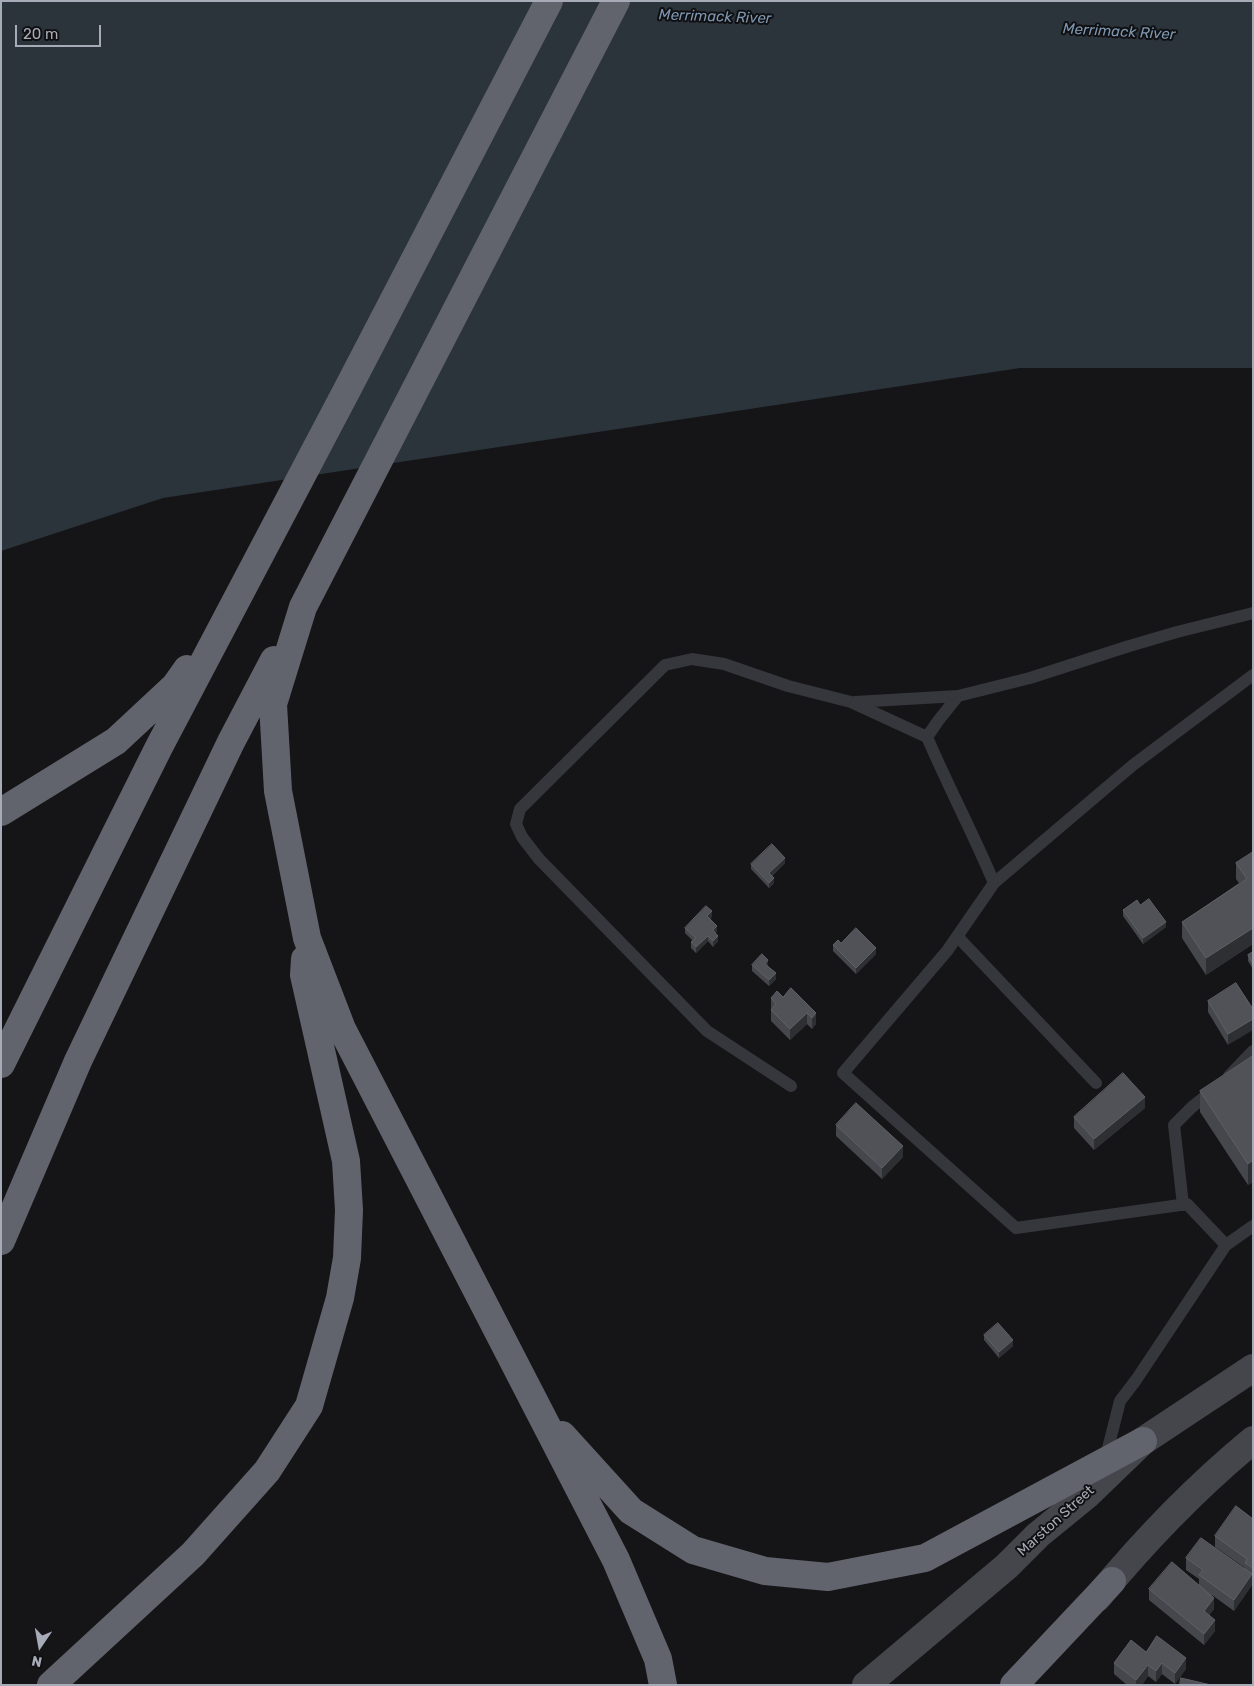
<!DOCTYPE html>
<html>
<head>
<meta charset="utf-8">
<style>
	body { margin:0 }
	#map { position:relative; width:1254px; height:1686px; overflow:hidden; background:#151517; font-family:Rubik,sans-serif }
	canvas { display:block }
	.frame { position:absolute; inset:0; border:2px solid #a7abb7; pointer-events:none }
	.north { position:absolute; left:15px; top:1621px; width:50px; height:50px; -webkit-text-stroke:4px #101012; paint-order:stroke; rotate:192deg; font-size:14px; font-weight:700; line-height:20px; text-align:center; color:#a7abb7 }
	.north::after { content:''; display:block; margin:auto; width:18px; height:22px; background:#a7abb7; clip-path:polygon(50% 0,100% 100%,50% 72%,0 100%) }
	.scale { position:absolute; left:15px; top:25px; width:86px; height:22px; box-sizing:border-box; border:2px solid #a7abb7; border-top:0; padding-left:6px; font-size:15px; line-height:18px; white-space:nowrap; color:#a7abb7; -webkit-text-stroke:4px #101012; paint-order:stroke }
</style>
</head>
<body>
<div id="map">
<canvas width="1254" height="1686"></canvas>
<div class="frame"></div>
<div class="north">N</div>
<div class="scale">20 m</div>
</div>
<script>
const ctx = document.querySelector('canvas').getContext('2d');
ctx.lineJoin = 'round';
function paint(path, color) { ctx.fillStyle = color; ctx.fill(path, 'evenodd'); }
function strokePath(path, color, width, dash) { ctx.strokeStyle = color; ctx.lineWidth = width; ctx.lineCap = dash ? 'butt' : 'round'; ctx.setLineDash(dash || []); ctx.stroke(path); }
function write(font, color, halo, rows, align = 'center') {
  ctx.font = font + ' Rubik,sans-serif'; ctx.lineWidth = 4; ctx.setLineDash([]); ctx.textBaseline = 'middle'; ctx.strokeStyle = halo; ctx.fillStyle = color; for (const [text, x, y, turn = 0] of rows) {
    ctx.save(); ctx.translate(x, y); ctx.rotate((+turn || 0) * Math.PI / 180); ctx.textAlign = isNaN(turn) ? turn : align; if (halo) ctx.strokeText(text, 0, 0); ctx.fillText(text, 0, 0); ctx.restore();
  }
}
paint(new Path2D(`
	M1,1H1253V368H1020L163,498L1,551Z`), '#2b333b');
strokePath(new Path2D(`
	M855,702L958,696L1030,678L1126,647L1177,632L1253,613
	M927,737L938,721L958,696
	M957,936L1096,1083
	M1229,1076L1253,1051
	M791,1086L707,1031L539,859L522,837L516,824L520,809L665,665L692,659L724,664L788,686L851,702L927,737C948,786 973,833 994,883
	M1183,1205L1174,1125L1192,1107L1212,1091
	M1226,1245L1187,1204L1016,1228L843,1073L947,951L994,883L1133,765L1253,675
	M1105,1460L1120,1401L1136,1380L1226,1245L1253,1226`), '#36373c', 12);
strokePath(new Path2D(`
	M1097,1598C1144,1541 1196,1487 1253,1440
	M866,1685L1007,1566L1038,1535L1087,1495L1143,1441L1253,1368`), '#44464c', 28);
strokePath(new Path2D(`
	M616,1L303,607L273,704L278,791L307,938L342,1029L616,1560L658,1659L663,1685
	M1,812L116,741L175,686L187,669
	M1,1064L159,747L348,388L549,1
	M1,1241L78,1061L231,742L274,660
	M562,1435L631,1511L693,1550L765,1571L828,1577L925,1558L1143,1441
	M51,1685L193,1554L267,1471L309,1406L340,1298L347,1258L349,1210L346,1161L304,975L305,959
	M1014,1685L1112,1581`), '#62646d', 28);
paint(new Path2D(`
	M1253,852V944L1206,975L1182,938V922L1239,883L1236,879V863Z
	M785,863L772,876L774,883L769,888L751,869V864Z
	M1140,905L1166,927L1143,944L1123,916V910Z
	M712,917L710,919L717,931L715,933L718,941L713,947L708,941L696,953L691,948V942L693,941L685,933V928Z
	M841,943L876,954L856,974L833,951V945Z
	M1253,952V969L1248,961V955Z
	M752,965H768V966L776,979L769,986L752,971Z
	M1236,983L1228,1045L1208,1012V1001Z
	M791,988L816,1024L812,1029L807,1024L790,1040L771,1021V998L783,997Z
	M1253,1056V1182L1248,1185L1200,1112V1091Z
	M1145,1108L1094,1150L1074,1128V1117Z
	M836,1125L903,1157L882,1179L836,1136Z
	M984,1335L1013,1346L999,1358L984,1340Z
	M1253,1519L1252,1585L1234,1611L1212,1595L1214,1609L1209,1615L1215,1631L1204,1645L1149,1600V1589L1199,1585V1579L1186,1570V1558L1245,1568L1215,1547V1536Z
	M1146,1652L1186,1669L1175,1684L1162,1674L1156,1682L1148,1676L1142,1685H1127L1114,1674V1663Z`), '#46474c');
paint(new Path2D(`
	M785,858V863L769,878V873Z
	M774,878V883L769,888V883Z
	M712,911V917L707,922V916Z
	M1166,922V927L1143,944V938Z
	M717,926V931L713,936V930Z
	M1253,928V944L1206,975V958Z
	M708,936V941L696,953V947Z
	M718,936V941L713,947V941Z
	M876,948V954L856,974V968Z
	M768,960V965L765,969V964Z
	M776,973V979L769,986V980Z
	M807,1013V1024L790,1040V1029Z
	M816,1013V1024L812,1029V1018Z
	M1253,1019V1030L1228,1045V1034Z
	M1145,1097V1108L1094,1150V1139Z
	M903,1146V1157L882,1179V1168Z
	M1253,1160V1182L1248,1185V1164Z
	M1013,1340V1346L999,1358V1352Z
	M1252,1574V1585L1234,1611V1600Z
	M1214,1598V1609L1204,1622V1611Z
	M1215,1620V1631L1204,1645V1634Z
	M1186,1658V1669L1175,1684V1673Z
	M1162,1663V1674L1156,1682V1671Z
	M1148,1665V1676L1142,1685H1136V1680Z`), '#2e2f32');
const building = new Path2D(`
	M772,844L785,858L769,873L774,878L769,883L751,864Z
	M1253,852V928L1206,958L1182,922L1247,879L1236,863Z
	M1149,899L1166,922L1143,938L1123,910L1137,900L1140,905Z
	M706,906L712,911L707,916L717,926L713,930L718,936L713,941L708,936L696,947L691,942L696,938L685,928Z
	M856,928L876,948L856,968L833,945L838,940L841,943Z
	M1253,952V964L1248,955Z
	M762,954L768,960L765,964L776,973L769,980L752,965Z
	M1236,983L1253,1009V1019L1228,1034L1208,1001Z
	M791,988L816,1013L812,1018L807,1013L790,1029L771,1010L776,1004L771,998L777,991L783,997Z
	M1253,1056V1160L1248,1164L1200,1091Z
	M1123,1073L1145,1097L1094,1139L1074,1117Z
	M856,1103L903,1146L882,1168L836,1125Z
	M998,1323L1013,1340L999,1352L984,1335Z
	M1236,1506L1253,1519V1568L1245,1563L1247,1559L1215,1536Z
	M1201,1538L1252,1574L1234,1600L1199,1575L1203,1570L1186,1558Z
	M1172,1562L1214,1598L1204,1611L1215,1620L1204,1634L1149,1589Z
	M1157,1636L1186,1658L1175,1673L1162,1663L1156,1671L1148,1665L1136,1680L1114,1663L1131,1640L1146,1652Z
	M1181,1678L1211,1685H1180Z`);
paint(building, '#515258');
strokePath(building, '#5e6066', 1);
write('14px', '#a7abb7', '#101012', [
	["Marston Street",1056,1521,-42]
]);
write('italic 15px', '#7d97b2', '#101012', [
	["Merrimack River",715,17,2],
	["Merrimack River",1119,32,3]
]);
</script>
</body>
</html>
